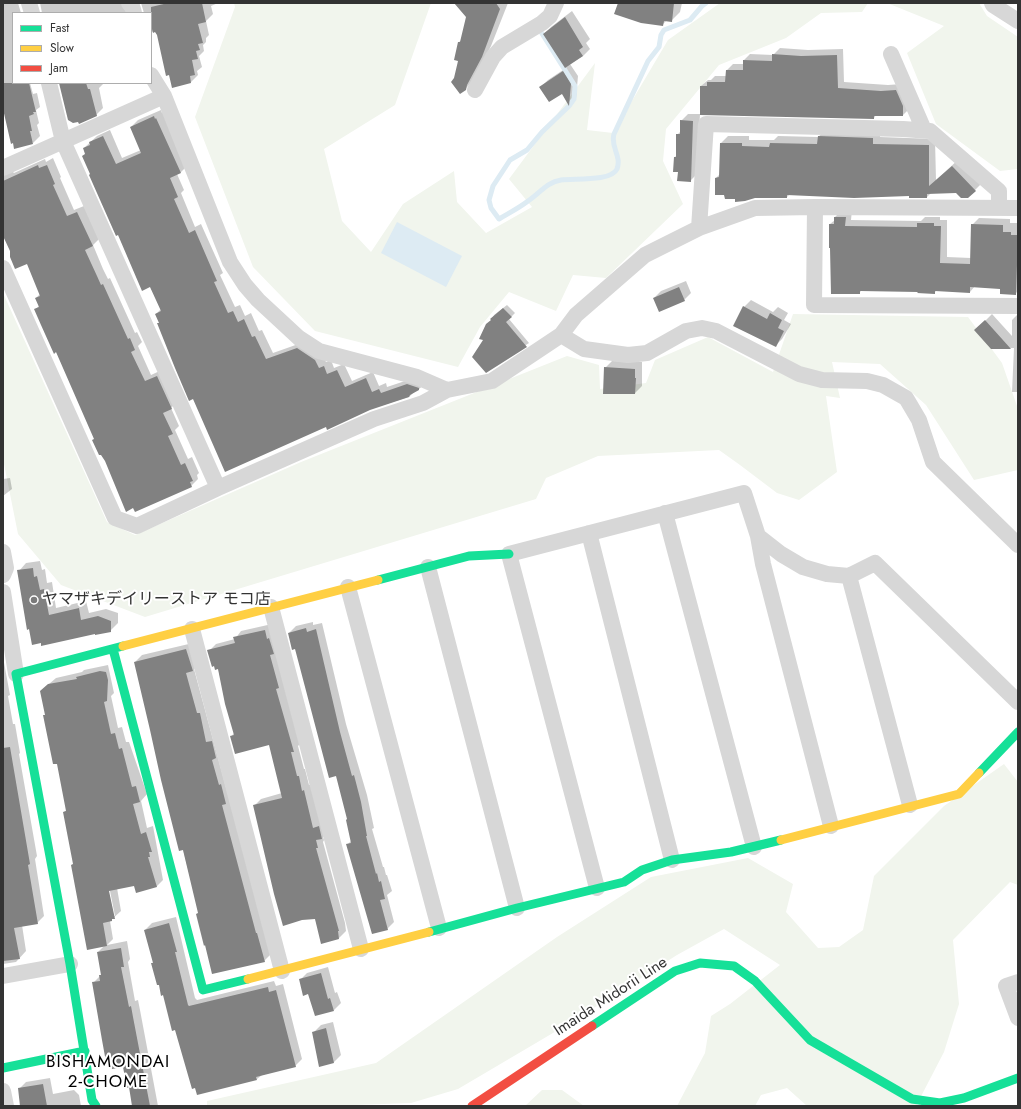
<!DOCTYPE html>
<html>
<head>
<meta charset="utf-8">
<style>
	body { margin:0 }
	#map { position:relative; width:1021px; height:1109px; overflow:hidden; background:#fff; font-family:Jost,sans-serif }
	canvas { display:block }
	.frame { position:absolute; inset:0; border:4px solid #333; pointer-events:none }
	.legend { position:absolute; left:12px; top:12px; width:140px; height:72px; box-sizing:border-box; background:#fff; border:1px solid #adadad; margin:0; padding:5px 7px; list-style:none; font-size:12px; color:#333 }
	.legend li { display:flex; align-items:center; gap:8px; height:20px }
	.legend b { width:20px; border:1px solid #adadad }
</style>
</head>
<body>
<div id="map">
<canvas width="1021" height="1109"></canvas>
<div class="frame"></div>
<ul class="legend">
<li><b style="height:5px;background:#16e098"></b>Fast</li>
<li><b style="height:5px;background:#ffcf43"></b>Slow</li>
<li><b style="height:5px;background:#f24e42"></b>Jam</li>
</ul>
</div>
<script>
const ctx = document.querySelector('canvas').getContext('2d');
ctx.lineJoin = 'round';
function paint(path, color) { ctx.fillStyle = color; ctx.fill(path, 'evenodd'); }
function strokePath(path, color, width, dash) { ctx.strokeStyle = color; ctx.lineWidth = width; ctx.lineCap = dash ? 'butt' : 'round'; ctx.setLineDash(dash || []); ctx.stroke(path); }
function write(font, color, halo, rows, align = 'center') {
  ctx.font = font + ' Jost,"Noto Sans JP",sans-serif'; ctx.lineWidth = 4; ctx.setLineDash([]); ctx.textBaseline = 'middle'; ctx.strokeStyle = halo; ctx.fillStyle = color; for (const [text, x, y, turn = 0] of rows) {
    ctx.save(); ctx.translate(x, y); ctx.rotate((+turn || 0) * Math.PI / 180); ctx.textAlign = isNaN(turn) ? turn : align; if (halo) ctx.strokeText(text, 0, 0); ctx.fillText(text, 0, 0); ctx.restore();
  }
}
paint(new Path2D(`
	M234,3H431L395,105L324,149L342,221L371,252L403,204L454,171L457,202L486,233L532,207L509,179L595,63L587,130L613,133L668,40L720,3H868L862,12L821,13L786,38L719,65L666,129L663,161L683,204L606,278L573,275L556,311L509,292L480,327L458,367L315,331L253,267L195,117L235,7Z
	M887,3H979L987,16L1018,37V169L1000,171L936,124L907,53L944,26Z
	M3,293L107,522L135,535L301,462L567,356L599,365L600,389L646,383L655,360L708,337L773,372L793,314L968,317L1002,363L1017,406H1018V470L974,480L926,405L880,364L832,362L840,398L826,396L837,472L799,500L777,493L740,465L719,450L598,456L546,478L536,499L145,617L61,585L18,534L3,459Z
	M1004,764L1018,782V885L1010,882L953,940L959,1004L944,1052L916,1106H807L787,1088L761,1095L755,1106H677L705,1053L711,1016L730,1004L780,965L724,929L677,955L575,1020L458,1089L411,1103L327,1106H207V1101L376,1063L557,937L651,877L748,858L793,884L786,912L818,948L839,947L863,930L874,876L944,806Z
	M542,1090H562L584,1106H525Z`), '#f1f5ed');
paint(new Path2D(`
	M397,222L462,256L446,287L381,253Z`), '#ddebf3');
paint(new Path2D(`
	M3,3H18L21,13H13V83H30L33,94L37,93L40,107L36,110L39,123L37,125L40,136L33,143L3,105Z
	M40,3H129L135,13H42Z
	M141,3H218L211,6L213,14L206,21L209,35L206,38V42L203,45L204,51L199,56L202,67L197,71L198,75L191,82L189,83L156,31L151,32V13H144Z
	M455,3H508L491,46L474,80L465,89L455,78L459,61V42L462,40L467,16Z
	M618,3H682L680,12L671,21L667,20L662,25Z
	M572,11L590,39L586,43L590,49L583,56L570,64L578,76L576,98L569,105L562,93L541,87L548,80L566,68L544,34L551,27Z
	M780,48L808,50L843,49L844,82L888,85L902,84L909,109L903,115H876L874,118L700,114L697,174L690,181L679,171L675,157L677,155V135L681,131V121L688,114H701V86L708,80H711L715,76H726L727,70L733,64H744V60L750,54L773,55Z
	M60,83H104L99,88L103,108L96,115Z
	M161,110L162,113L163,112L188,165L181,172L177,174L184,190L181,193L195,227L201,224L223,273L220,275L235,307L240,305L245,316L251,313L259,331L262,330L273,353L304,342L322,353L326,362L331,360L334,368L344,364L352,381L373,372L379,386L386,383L387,387L414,378L426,383L419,389L414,392L409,397L370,409L326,426L194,398L158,324L160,322L156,314L161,309L150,286L91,174L84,148L97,136L110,130L122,158L141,150L131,127L138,120Z
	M826,130L880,131V137L935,139L936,180L959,159L982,183L975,190L931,193L927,197L910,195H789L787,197L736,198L716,178L720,174L721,143L728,136H749V140H774L778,136L818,137Z
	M53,158L61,177L60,178L74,210L84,206L99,239L93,245L103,269L108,279L110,278L135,333L137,332L142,342L138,346L151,375L164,369L178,401L171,408L179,426L175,430L188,459L192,457L199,473L197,475L198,479L191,486L105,460L56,351L35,310L39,306L36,298L40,294L27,263L11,251L3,233V175L12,171L14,173L45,159L46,162Z
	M842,210H852L851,220L921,221L925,217H940V220H947V257L971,258L972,225L979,218L1010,219V223H1018V291L1015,294L1001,288L975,286L970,292L937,290L934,293L919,291L862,290L859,293L830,224L835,220V217Z
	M686,281L691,293L684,300L654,298L661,291Z
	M751,300L773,312L778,307L788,313L784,320L791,324L782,339L775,346L744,307Z
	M507,305L515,313L509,319L529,343L486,371L484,340L494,315Z
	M992,314L1012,336V320L1018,314V392H1012L1014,348H991L982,324Z
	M612,361L642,362V386L635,393L605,368Z
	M10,478L12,489L3,496V479Z
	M40,561L42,570L45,569L47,583L52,582L56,608L86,601L89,613L106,609L118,613V623L110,631L95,632L42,645L19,571L26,563Z
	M313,622V625L322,623L346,724L367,795L374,828L372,829L383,867H384L386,875H387L392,891L387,895L394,922L387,929L347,845L352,840L348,818L337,775L296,648L289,633L296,626Z
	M272,624L300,744L298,746L304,769H305L309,785L311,784L329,831L323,837L324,840L323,842L345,923L346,931L339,938L322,943L315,918L254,806L261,799L282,793L270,744L231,737L234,733L218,668L209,651L216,644L235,639L241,631Z
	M193,643L200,663L194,669L271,954L264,961L199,912L135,662L142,655Z
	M3,657L10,695L8,696L13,724H15L20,753L19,754L37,856L35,859L44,916L37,923L22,925L26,951L16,962L3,964Z
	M108,665L114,693L111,696L118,728L122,727L126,742H129L147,794L141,801L147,828L153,826L163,880L156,887L134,885L117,888L121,911L110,921L113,939L107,945L127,941L130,959L128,962L135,1001L138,1000L140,1010L158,1106H133L130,1086L124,1065L93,983L102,974L98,952L104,946L74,863L64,812L67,810L58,762L46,715L49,684L56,678L82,672L84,670ZM107,886H109L115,916H113Z
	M176,917L195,998L197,1000L274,981L276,986L283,984L302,1059L295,1066L262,1075L257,1079L176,1029L152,963L154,962L145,930L152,923Z
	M328,967L335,993L337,992L341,1003L334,1010L309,993L300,980L307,973Z
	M333,1022L341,1055L334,1062L320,1066L314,1032L321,1025Z
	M50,1078L53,1094L74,1090L79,1095L81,1106H19L21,1103L19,1089L26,1082Z`), '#0003');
strokePath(new Path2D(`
	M541,32L575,86L574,99L569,106L542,132L527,150L510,160L493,186L489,200L491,208L499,219C509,213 519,208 528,201C540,193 547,182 561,180C574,178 611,182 617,169C622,156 610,147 614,134L648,61L659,47L661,35L664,30L690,20L702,6L706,3`), '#ddebf3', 5);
paint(new Path2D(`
	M168,3H202L206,22L198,24L203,43L198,44L200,50L196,51L198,59L192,60L195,75L190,76L191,83L172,88L169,75L166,76L157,35L155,32L153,33L151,25V7Z
	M454,3H496L500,9L482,57L467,85L466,90L460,94L451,82L454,78L458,61L454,60L458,42H460L466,17Z
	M618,3H674L672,22L664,21L663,26L641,23L614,14Z
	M565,17L583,47L579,50L583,56L565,68L543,34Z
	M772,54L801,56L837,55L838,88L881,91L896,90L903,106V116H874V119L700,115V86H707V82H725L726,70H743V60L772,61Z
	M563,71L571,84L569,106L562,94L549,102L539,87Z
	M3,83H29L36,112H33L34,114L29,116L32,131H30L33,144L14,149L13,143L11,144L3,109Z
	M59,83H86L88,89H90L97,116L79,124L78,122L73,123L68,120Z
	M154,116L155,119L156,118L181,173L170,178L178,197L174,199L189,233L195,230L217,281L214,282L228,313L233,311L238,322L244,319L252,337L255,336L266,359L297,348L315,360L319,368L324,366L327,374L337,370L345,387L366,378L372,392L379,389L381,393L407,384L419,388V390L410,395L409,397L370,410L327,430L326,427L225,472L193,399L189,401L175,368L157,323H159L155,314L161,311L150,287L142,291L118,235L116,236L89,175L90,174L82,156L85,154L83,148L90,145L89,142L103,136L116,164L141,153L130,127Z
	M680,120L693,121L691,182L677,181L678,172H673L674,157H676V134H680Z
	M818,136L873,138V144L929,145V186L952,166L976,191L968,198H961L956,193L927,194V198H909V196L854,198L787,195V198H755L745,201L735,202V199H725L724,195H715V178L719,177L720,143H742V146L769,147L770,143L817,144Z
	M38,165L39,168L47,165L55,184L53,185L67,216L77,212L93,246L85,250L97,276L101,285L103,284L128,339L130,338L135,350L131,352L145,381L157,376L172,409L163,413L173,434L168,436L181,465L185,463L193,481L190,482L192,487L135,512L133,508L126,512L105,461L101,455H99L92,440L94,439L56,352L54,354L41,325L34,309L39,307L35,298L40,296L27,264L15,269L10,257V251L3,236V181Z
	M834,217H846L845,226L917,227V223H934V226H941L940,263L970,264L971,224L1003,225V232H1011V235H1018L1016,295L1000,294V289L970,287V293L935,291V294L917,293L918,292L860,291V294H831L830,248H829V224H834Z
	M679,287L685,301L659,312L653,298Z
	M743,306L767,319L770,313L782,320L778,328L784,331L776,347L733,326Z
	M503,308L512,317L506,322L527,347L486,373L472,357L483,340L479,339L486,324L491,320L490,319Z
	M985,320L1011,349H991L974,330Z
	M604,367L635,369V378H636L635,394H603Z
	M33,568L34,577L37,576L40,590L44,589L49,615L79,608L81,620L98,616L111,621V632L95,635V634L41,646V643L32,645L29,629L27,630L17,570Z
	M306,628L307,632L316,629L340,732L352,776L354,775L361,802L367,836H366L376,874L377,873L379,882L381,881L385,899L380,900L388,930L372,934L346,844L351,843L346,820L347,819L336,776L329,778L295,649L292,650L288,633Z
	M265,630L267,639L269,638L274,654L270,655L279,688L276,689L294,752H291L297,776H299L302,791L304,790L313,828L319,826L322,839L316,840L318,848H316L339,931H338L339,939L321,944L315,919L302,920L283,926L274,894L253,805L282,798L269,745L235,754L230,736L234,735L225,704L218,669L215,670L214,666L212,667L207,650L235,643L233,637Z
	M186,649L193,671L186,673L197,713H200L206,742L212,741L216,758L212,760L219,785L221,784L226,804L222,805L256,933H257L265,962L212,974L205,945L204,946L196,914L198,913L183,850L179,851L161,780L150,730L134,662Z
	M100,671L106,672L108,680L107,701L104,702L111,734L115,733L119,749L122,748L132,787L136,786L140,802L133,804L141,834L146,832L152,852H149L150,857H148L157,887L136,893L134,886L109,891L115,919H112V921L103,923L107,946L87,950L71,865L73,864L63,812L66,811L57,764H53L43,715H45L40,691L48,684L77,679L76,677Z
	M10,747L30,864L28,865L38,924L14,928L20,959L3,961V748Z
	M169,923L177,952H175L188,1005L189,1006L268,987L269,992L276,990L296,1067L256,1077L257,1080L197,1095L195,1088L192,1089L175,1030L172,1031L163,995L161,996L159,985H157L151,963H153L144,930Z
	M121,948L124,967H121L129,1007L131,1006L133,1017L150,1106H132L129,1087L127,1088L123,1067L112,1069L110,1061L106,1062L102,1040L92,982L100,981L99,975H101L97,952Z
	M321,973L328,999L330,998L334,1011L315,1016L308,994L303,996L299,979Z
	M326,1028L334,1063L319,1067L312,1032Z
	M43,1084L47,1106H20L18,1088Z`), '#818181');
strokePath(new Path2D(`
	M29,3L32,13
	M129,3L132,6L134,13
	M992,3L993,5L1018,21
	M891,54L924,130
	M151,75L164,96L230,262L245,285L258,300L299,338L319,351L417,377L447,390L492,381L561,335L576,315L645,255L699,228L755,208L815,207L1018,208
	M49,83L63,141L218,488
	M475,90L493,57L502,47L542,23L550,16L556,3
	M3,168L164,96
	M815,207L814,305L1018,306
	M699,228L706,124L903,129L930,131L999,191V208
	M3,268L115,518L137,526L218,488L374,419L423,403L447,390
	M561,335L584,349L628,355L647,353L686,331L702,328L716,331L799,374L822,380L867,381L883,385L906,398L919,420L933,462L1018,545
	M665,513L754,847
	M589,533L672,860
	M758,536L763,564L831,826
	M3,552L6,568L3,575
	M428,567L517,908
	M849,576L910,805
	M348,587L439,928
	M3,592L16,674
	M271,607L361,949
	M192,629L282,971
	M597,888L509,554L744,493L758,536L781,554L803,567L827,574L849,576L875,563L1018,702
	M3,976L70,964
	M1018,982L1006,986L1018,1018
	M3,1091L6,1106`), '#d7d7d7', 16);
strokePath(new Path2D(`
	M378,580L469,556L509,554
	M113,649L203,990L248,979
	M979,773L1018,732
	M429,932L517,908L624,882L642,870L672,860L731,852L781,840
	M592,1026L675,971L700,963L734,966L755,981L810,1040L912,1099L940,1103L964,1098L1018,1078
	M3,1068L85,1051
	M96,1106L92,1100L70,964L16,674L123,646`), '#16e098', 9);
strokePath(new Path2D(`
	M123,646L378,580
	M781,840L959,794L979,773
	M248,979L429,932`), '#ffcf43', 9);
strokePath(new Path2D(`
	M472,1106L592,1026`), '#f24e42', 9);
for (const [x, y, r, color] of [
	[34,600,4,"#7a7a7a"]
]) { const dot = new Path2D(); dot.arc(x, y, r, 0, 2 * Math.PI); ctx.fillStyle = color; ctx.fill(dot); strokePath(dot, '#fff', 1.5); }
write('16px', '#333', '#fff', [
	["ヤマザキデイリーストア モコ店",42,600]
], 'left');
write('16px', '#333', '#fff', [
	["Imaida Midorii Line",611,997,-33]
]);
ctx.letterSpacing = '1px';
write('17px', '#000', '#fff', [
	["BISHAMONDAI",108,1063],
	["2-CHOME",108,1083]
]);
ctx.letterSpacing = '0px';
</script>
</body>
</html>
